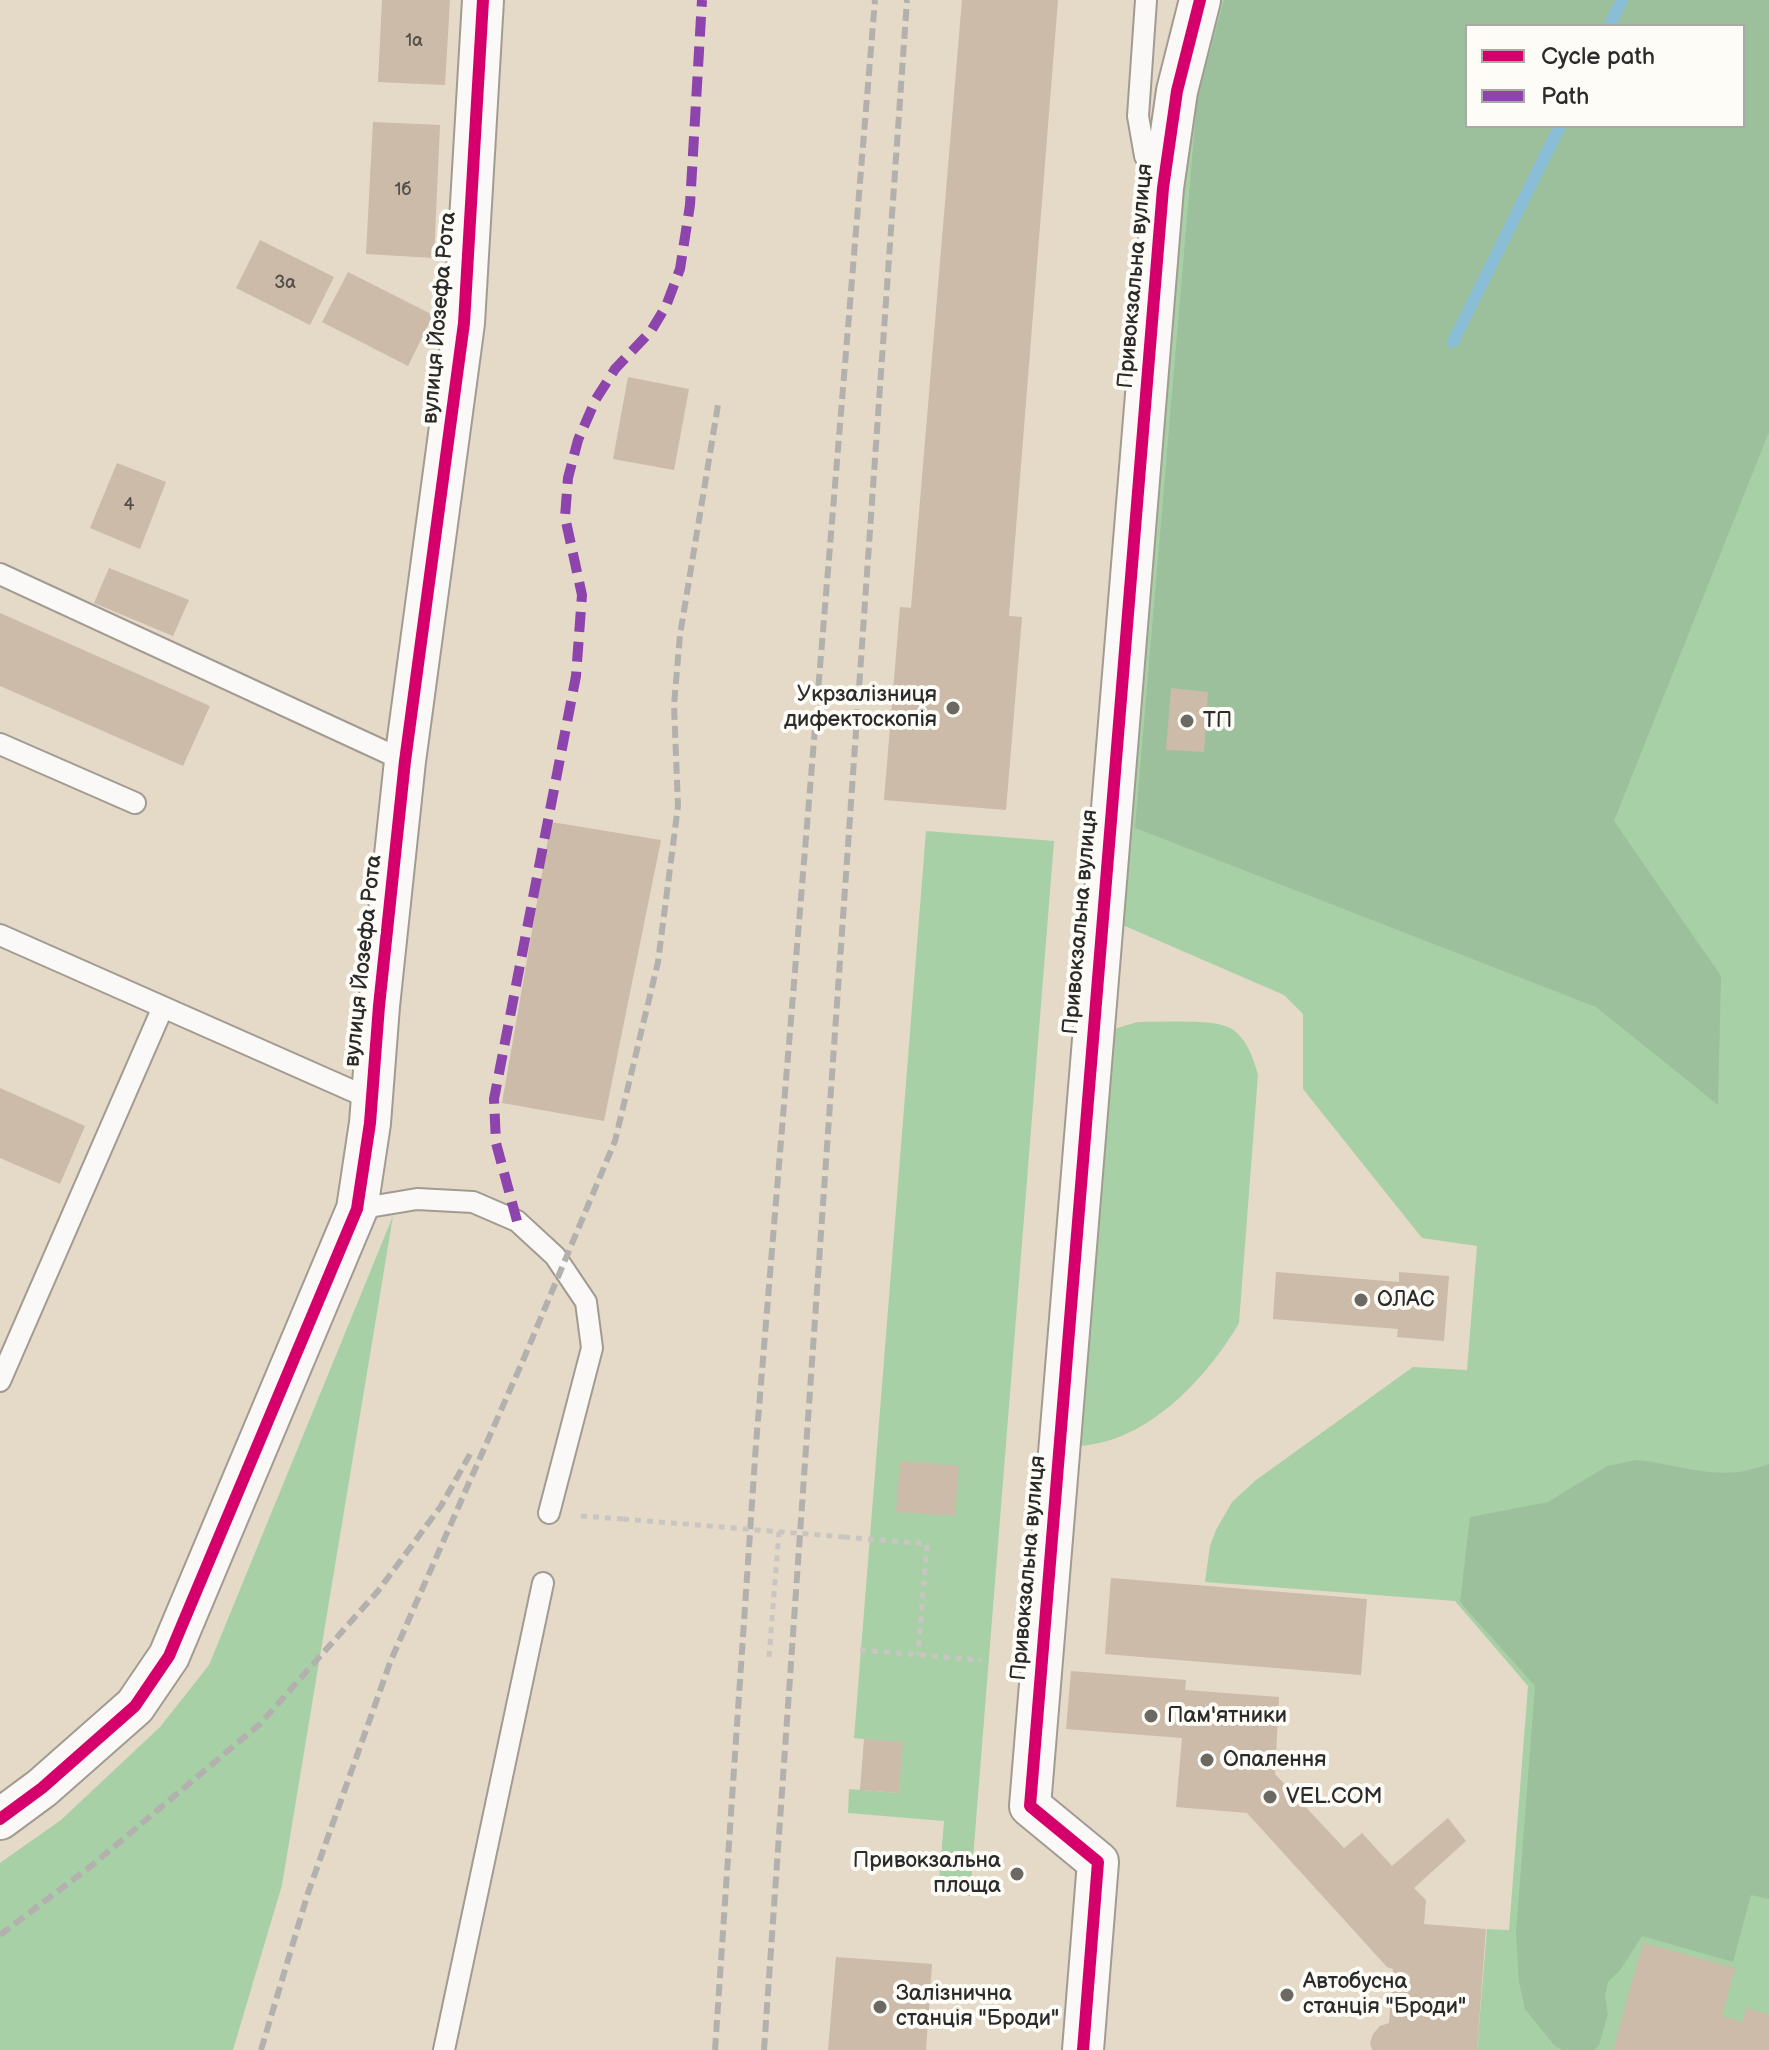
<!DOCTYPE html>
<html>
<head>
<meta charset="utf-8">
<style>
	body { margin:0 }
	#map { position:relative; width:1769px; height:2050px; overflow:hidden; background:#e5d9c8; font-family:"Balsamiq Sans",sans-serif }
	canvas { display:block }
	.legend { position:absolute; left:1465px; top:24px; width:280px; height:104px; box-sizing:border-box; background:#fdfcf7; border:2px solid #a9a8a5; margin:0; padding:10px 14px; list-style:none; font-size:24px; color:#2b2b2b }
	.legend li { display:flex; align-items:center; gap:16px; height:40px }
	.legend b { width:40px; border:2px solid #a9a8a5 }
</style>
</head>
<body>
<div id="map">
<canvas width="1769" height="2050"></canvas>
<ul class="legend">
<li><b style="height:10px;background:#d6006c"></b>Cycle path</li>
<li><b style="height:10px;background:#8e44ad"></b>Path</li>
</ul>
</div>
<script>
const ctx = document.querySelector('canvas').getContext('2d');
ctx.lineJoin = 'round';
function paint(path, color) { ctx.fillStyle = color; ctx.fill(path, 'evenodd'); }
function strokePath(path, color, width, dash) { ctx.strokeStyle = color; ctx.lineWidth = width; ctx.lineCap = dash ? 'butt' : 'round'; ctx.setLineDash(dash || []); ctx.stroke(path); }
function write(font, color, halo, rows, align = 'center') {
  ctx.font = font + ' "Balsamiq Sans",sans-serif'; ctx.lineWidth = 8; ctx.setLineDash([]); ctx.textBaseline = 'middle'; ctx.strokeStyle = halo; ctx.fillStyle = color; for (const [text, x, y, turn = 0] of rows) {
    ctx.save(); ctx.translate(x, y); ctx.rotate((+turn || 0) * Math.PI / 180); ctx.textAlign = isNaN(turn) ? turn : align; if (halo) ctx.strokeText(text, 0, 0); ctx.fillText(text, 0, 0); ctx.restore();
  }
}
paint(new Path2D(`
	M1212,0H1769V2050H1477L1487,1929L1509,1930L1528,1686L1455,1601L1205,1582L1210,1546L1216,1530L1232,1502L1256,1480L1413,1367L1467,1370L1477,1246L1422,1238L1303,1089V1014L1284,995L1118,923L1176,190ZM1467,26H1743V126H1467Z
	M926,831L1054,841L970,1896L938,1893L944,1821L848,1813L849,1789L899,1793L902,1743L854,1738Z
	M1138,1022C1159,1022 1204,1020 1222,1025C1244,1030 1253,1056 1258,1075L1239,1323C1207,1378 1148,1442 1079,1446L1101,1039L1117,1028Z
	M393,1216L282,1885L233,2050H0V1863L61,1820L160,1727L209,1665Z`), '#a8d0a6');
paint(new Path2D(`
	M1224,0H1769V432L1614,821L1721,976L1718,1105L1596,1007L1135,828L1197,100ZM1467,26H1743V126H1467Z
	M1636,1460C1670,1463 1704,1476 1738,1472C1748,1471 1759,1467 1769,1464V1899L1751,1895L1733,1962L1642,1936L1621,1969L1608,1982L1605,1996L1608,2014L1599,2045L1595,2050H1562L1554,2045L1525,2009L1519,1982L1516,1932L1535,1686L1460,1602L1470,1517L1548,1502L1607,1466Z`), '#9cc09b');
strokePath(new Path2D(`
	M1609,26L1622,0
	M1453,342L1560,126`), '#89bed6', 12);
paint(new Path2D(`
	M382,0H450L445,85L378,82Z
	M962,0H1058L1009,616L1022,617L1006,810L884,800L900,607L911,608Z
	M373,122L440,125L434,258L366,254Z
	M260,240L334,277L310,325L236,288Z
	M348,272L433,315L408,366L322,322Z
	M628,377L689,389L674,470L613,459Z
	M117,463L166,482L140,549L90,528Z
	M109,568L189,600L173,636L94,603Z
	M0,613L210,706L183,766L0,686Z
	M1171,688L1208,692L1204,752L1166,750Z
	M551,822L661,840L604,1121L502,1103Z
	M0,1088L85,1126L60,1184L0,1158Z
	M1276,1272L1399,1282V1272L1449,1276L1444,1341L1397,1337L1398,1329L1273,1319Z
	M900,1461L959,1466L955,1516L896,1512Z
	M1111,1578L1367,1599L1361,1675L1105,1654Z
	M1071,1671L1186,1680L1185,1690L1279,1697L1275,1774L1344,1848L1362,1833L1392,1866L1448,1818L1466,1841L1414,1888L1426,1900L1424,1924L1486,1929L1477,2050H1372L1370,2043L1373,2034L1380,2026L1389,2023L1393,1969L1387,1967L1247,1813L1176,1807L1182,1738L1066,1729Z
	M864,1739L903,1742L899,1793L860,1790Z
	M1643,1943L1735,1968L1722,2016L1743,2022L1746,2008L1769,2014V2050H1613Z
	M836,1957L932,1964L926,2050H828Z`), '#cbbba8');
const lane = new Path2D(`
	M1146,0L1138,116L1145,156L1159,181
	M0,574L405,761
	M0,744L135,803
	M0,935L371,1099
	M357,1209L417,1199L473,1202L517,1221L555,1256L586,1302L592,1348L549,1513
	M0,1381L163,1007
	M444,2050L543,1583`);
const street = new Path2D(`
	M0,1819L42,1788L135,1706L169,1656L357,1209L370,1123L379,1006L405,761L464,323L483,0
	M1083,2050L1098,1862L1030,1806L1163,188L1177,91L1200,0`);
strokePath(lane, '#a19b91', 24);
strokePath(street, '#a19b91', 44);
strokePath(new Path2D(`
	M581,1516L623,1519
	M844,1537L927,1544L918,1655
	M860,1650L981,1660
	M769,1657L779,1532`), '#c9c6c2', 5, [6, 6]);
strokePath(lane, '#fbf9f7', 20);
strokePath(street, '#fbf9f7', 40);
strokePath(new Path2D(`
	M0,1935L91,1866L260,1724L378,1591L441,1506L473,1449
	M261,2050L308,1893L391,1660L524,1358L615,1141L658,962L678,806L674,705L680,635L718,405
	M715,2050L756,1444L875,0
	M764,2050L907,0`), '#b3b1ae', 6, [12, 6]);
strokePath(new Path2D(`
	M623,1519L844,1537`), '#c9c6c2', 5, [6, 6]);
strokePath(new Path2D(`
	M517,1221L496,1143L494,1099L576,676L582,595L565,517L568,478L578,440L596,399L615,369L651,331L666,306L680,269L690,205L702,0`), '#8e44ad', 10, [20, 10]);
strokePath(new Path2D(`
	M0,1819L42,1788L135,1706L169,1656L357,1209L370,1123L379,1006L405,761L464,323L483,0
	M1083,2050L1098,1862L1030,1806L1163,188L1177,91L1200,0`), '#d6006c', 12);
for (const [x, y, r, color] of [
	[953,708,8,"#6c6862"],
	[1187,721,8,"#6c6862"],
	[1361,1300,8,"#6c6862"],
	[1151,1716,8,"#6c6862"],
	[1207,1760,8,"#6c6862"],
	[1270,1797,8,"#6c6862"],
	[1017,1874,8,"#6c6862"],
	[1287,1995,8,"#6c6862"],
	[880,2007,8,"#6c6862"]
]) { const dot = new Path2D(); dot.arc(x, y, r, 0, 2 * Math.PI); ctx.fillStyle = color; ctx.fill(dot); strokePath(dot, '#fdfcf7', 3); }
write('18px', '#534f4a', null, [
	["1а",414,41],
	["1б",403,190],
	["3а",285,283],
	["4",129,505]
]);
write('22px', '#2b2b2b', '#fdfcf7', [
	["Привокзальна вулиця",1136,276,-85],
	["вулиця Йозефа Рота",440,318,-85],
	["Привокзальна вулиця",1081,922,-85],
	["вулиця Йозефа Рота",364,961,-84],
	["Привокзальна вулиця",1029,1568,-85]
]);
write('22px', '#2b2b2b', '#fdfcf7', [
	["Укрзалізниця",937,695,"right"],
	["дифектоскопія",937,720,"right"],
	["ТП",1203,721],
	["ОЛАС",1377,1300],
	["Пам'ятники",1167,1716],
	["Опалення",1223,1760],
	["VEL.COM",1286,1797],
	["Привокзальна",1001,1861,"right"],
	["площа",1001,1886,"right"],
	["Автобусна",1303,1982],
	["станція \"Броди\"",1303,2007],
	["Залізнична",896,1994],
	["станція \"Броди\"",896,2019]
], 'left');
</script>
</body>
</html>
